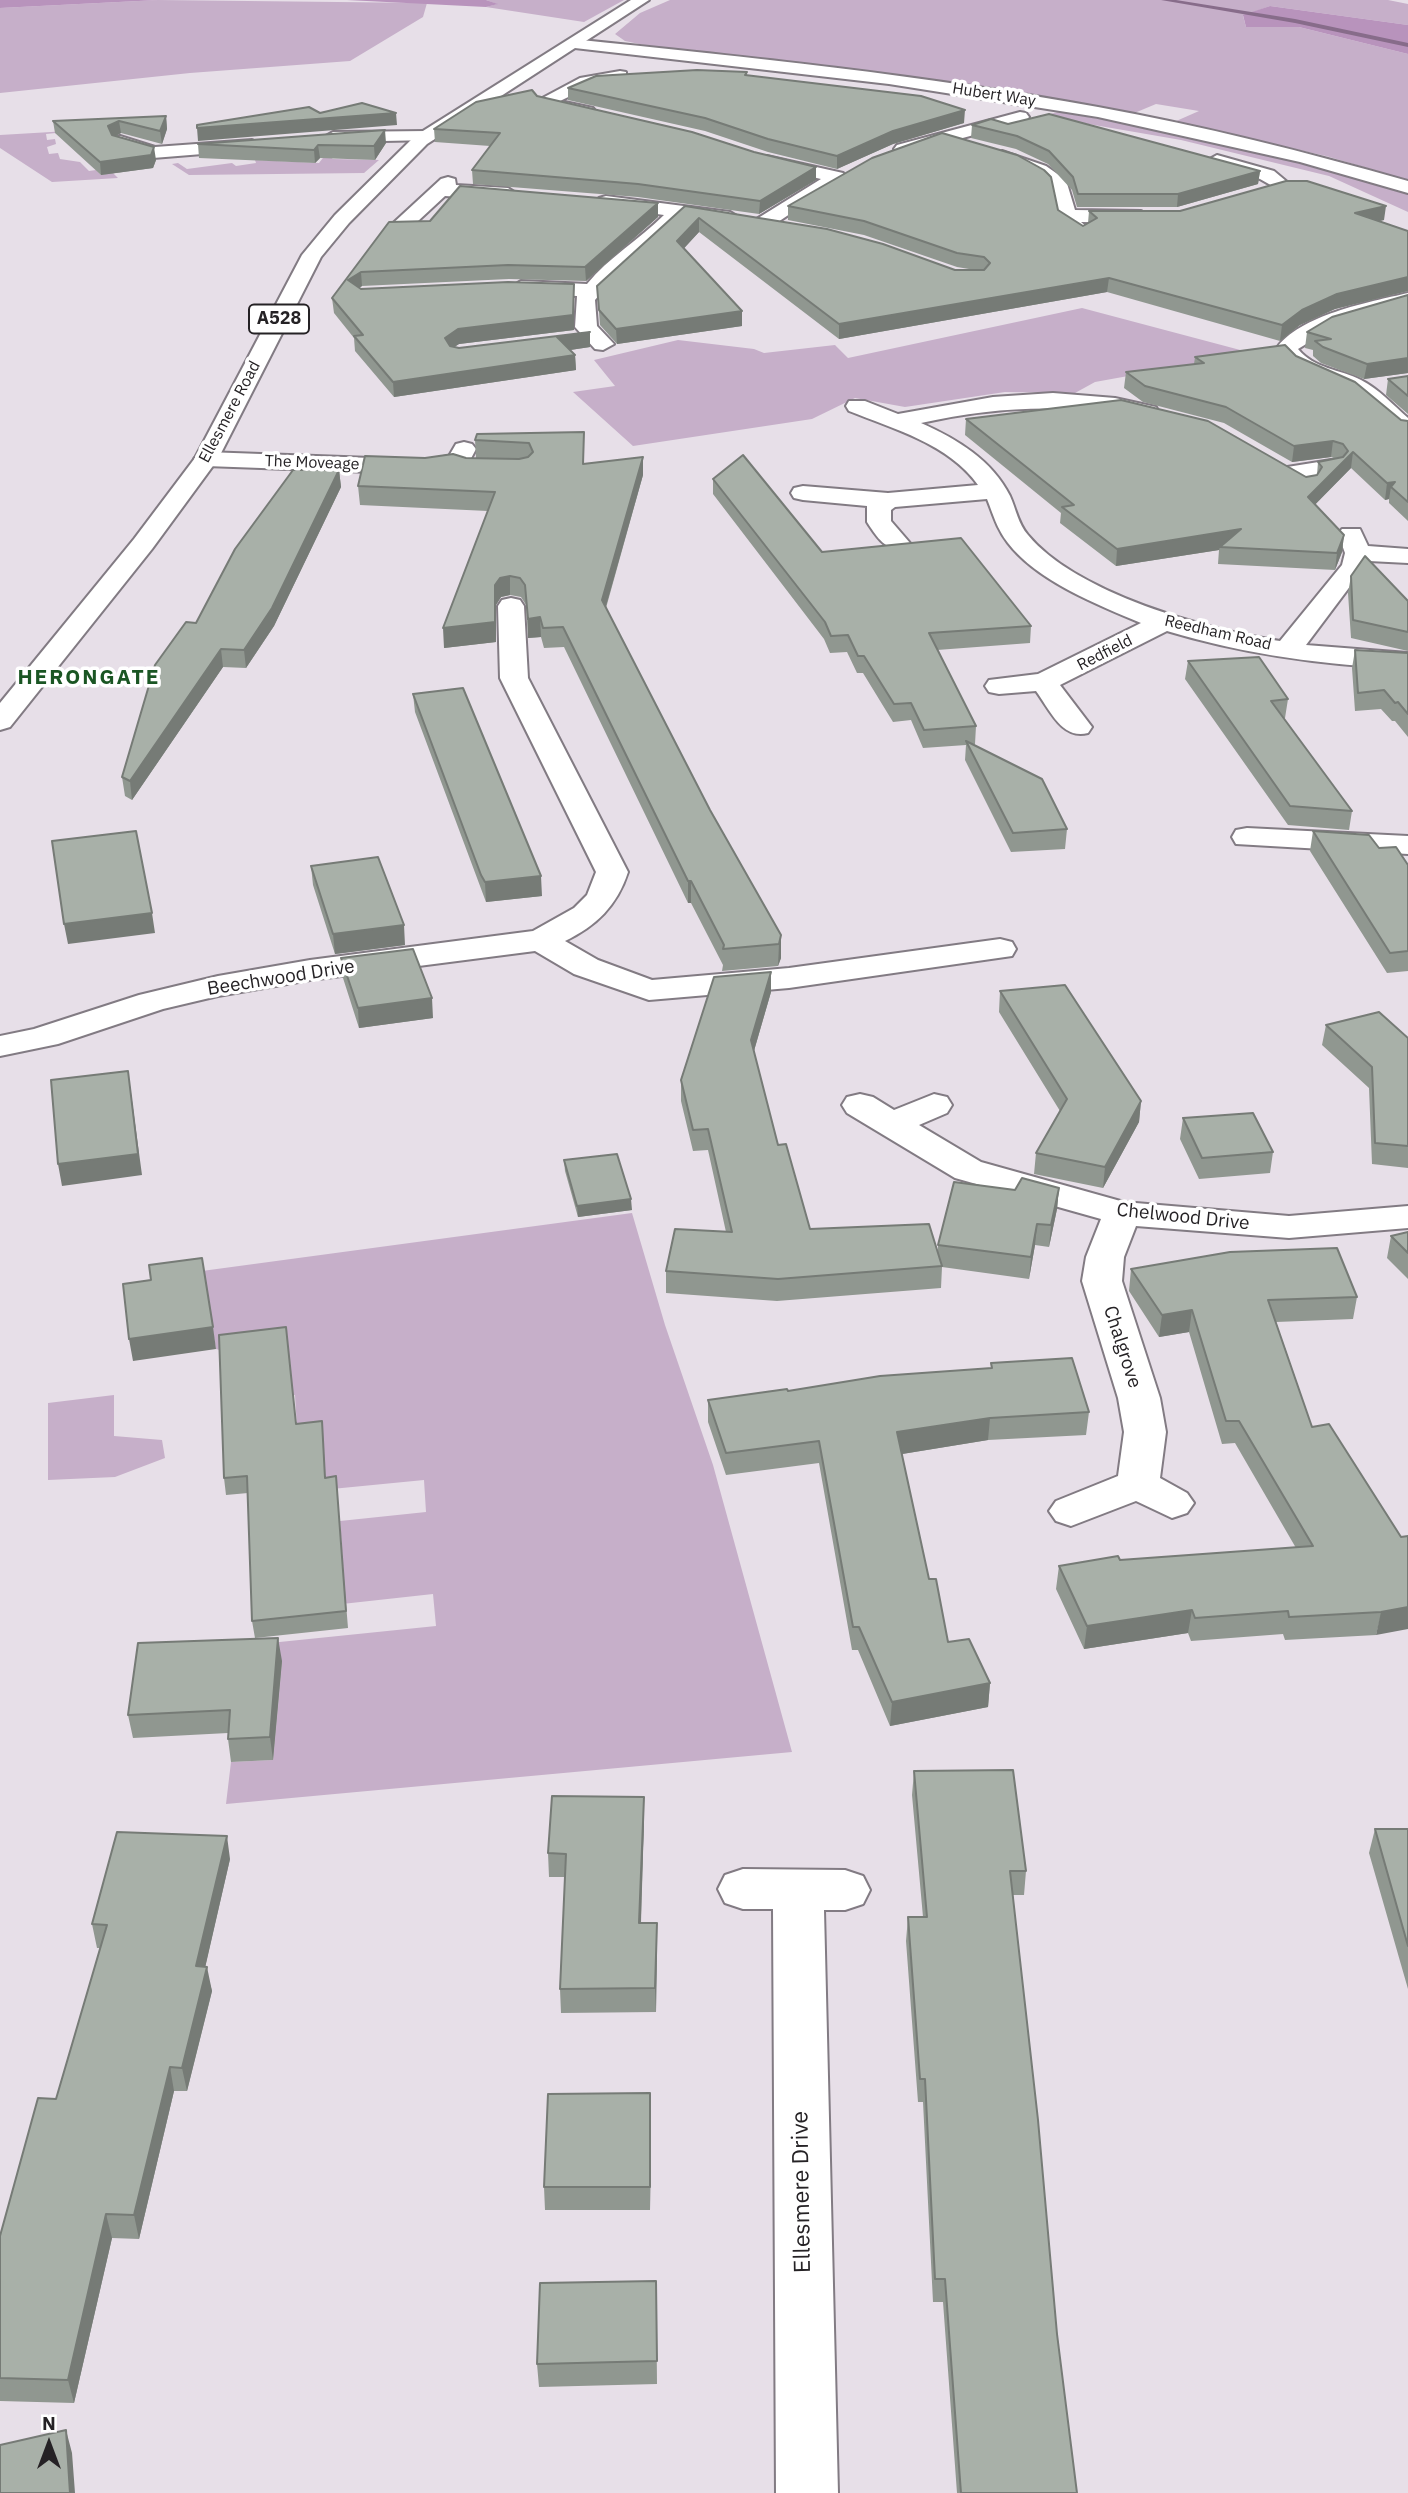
<!DOCTYPE html>
<html>
<head>
<meta charset="utf-8">
<style>
	body { margin:0 }
	#map { position:relative; width:1408px; height:2493px; overflow:hidden; background:#e7dfe8; font-family:"IBM Plex Sans",sans-serif }
	canvas { display:block }
	.north { position:absolute; left:14px; top:2409px; width:70px; height:70px; -webkit-text-stroke:5px #fff; paint-order:stroke; rotate:0deg; font-size:19px; font-weight:700; line-height:28px; text-align:center; color:#252225 }
	.north::after { content:''; display:block; margin:auto; width:24px; height:32px; background:#252225; clip-path:polygon(50% 0,100% 100%,50% 72%,0 100%) }
</style>
</head>
<body>
<div id="map">
<canvas width="1408" height="2493"></canvas>
<div class="north">N</div>
</div>
<script>
const ctx = document.querySelector('canvas').getContext('2d');
ctx.lineJoin = 'round';
function paint(path, color) { ctx.fillStyle = color; ctx.fill(path, 'evenodd'); }
function strokePath(path, color, width, dash) { ctx.strokeStyle = color; ctx.lineWidth = width; ctx.lineCap = dash ? 'butt' : 'round'; ctx.setLineDash(dash || []); ctx.stroke(path); }
function write(font, color, halo, rows, align = 'center') {
  ctx.font = font + ' "IBM Plex Sans",sans-serif'; ctx.lineWidth = 7; ctx.setLineDash([]); ctx.textBaseline = 'middle'; ctx.strokeStyle = halo; ctx.fillStyle = color; for (const [text, x, y, turn = 0] of rows) {
    ctx.save(); ctx.translate(x, y); ctx.rotate((+turn || 0) * Math.PI / 180); ctx.textAlign = isNaN(turn) ? turn : align; if (halo) ctx.strokeText(text, 0, 0); ctx.fillText(text, 0, 0); ctx.restore();
  }
}
paint(new Path2D(`
	M158,0L427,3L423,17L350,61L190,73L0,93V8Z
	M486,0H624L584,22L486,7L497,4Z
	M670,0H1388L1408,4V25L1270,6L1243,16L1246,27H1299L1408,54V180L1326,156L1174,122L1199,111L1156,104L1132,114L971,86L644,45L625,41L615,34L640,13Z
	M1058,112L1185,133L1335,170L1408,194V212L1329,176L1181,140L1042,116Z
	M85,130L46,134L47,140L55,139L56,144L47,147L49,154L58,153L60,159L80,162L89,171L96,170L101,175L113,173L118,178L52,182L0,148V135Z
	M326,154L333,159L379,160L364,173L189,175L172,164L178,163L187,169L232,163L236,166L256,163L255,160L319,163Z
	M1082,308L1244,351L1222,359L1095,382L1075,393L1005,392L905,407L855,398L812,419L633,446L573,392L615,386L594,360L678,340L754,349L764,353L835,345L848,358Z
	M632,1213L665,1325L713,1465L792,1752L226,1804L231,1762L273,1760L282,1661L221,1648L436,1626L433,1594L333,1605L344,1580L340,1521L426,1512L424,1480L301,1492L295,1395L240,1401L223,1351L216,1349L202,1271Z
	M114,1395V1436L162,1440L165,1458L115,1477L48,1480V1403Z`), '#c6afc9');
paint(new Path2D(`
	M0,0H158L0,8Z
	M347,0H486L498,4L486,7Z
	M1270,6L1408,25V54L1299,27H1246L1243,15Z`), '#b893bc');
paint(new Path2D(`
	M1161,0H1176L1295,19L1408,43V47L1295,23Z`), '#876c8a');
const minor = new Path2D(`
	M572,39C748,57 924,75 1098,107C1203,126 1306,152 1408,181V193L1300,162L1098,117L889,84L566,47L564,44Z
	M620,71L626,72V80L591,86L560,101L593,108L596,112L593,116L587,117L538,106L535,102L580,78Z
	M1020,112L1026,113L1029,117L1026,121L903,154L894,149L897,145Z
	M427,131L436,136L433,140L333,142L324,137L333,132Z
	M120,136L155,147L252,140L261,145L252,150L153,158L114,145L111,141L114,137Z
	M1002,151L1046,166L1066,180L1075,210L1141,211L1151,217L1141,223L1081,222L1093,232L1083,238C1056,231 1056,210 1050,186L1034,174L996,160L993,156Z
	M1217,155L1274,171L1292,186L1283,192L1260,179L1211,164L1208,160Z
	M767,156L843,173L845,177L769,228H755L752,224L755,220L821,179L761,165L758,161L761,157Z
	M448,177L455,179L456,185L508,188L517,194L508,200L445,196L404,234H390L387,230L390,226L441,179Z
	M606,196L730,212L740,218L730,224L683,218C656,248 621,268 595,300L597,326L614,344L603,350L595,349L575,327L577,296L521,293L511,287L521,281L587,284C609,257 639,240 664,215L599,206L597,202L599,198Z
	M1408,293V306L1329,330L1298,349C1314,369 1340,369 1361,380C1379,389 1393,405 1408,418V436L1400,434L1354,395L1295,369L1276,349C1299,315 1369,302 1408,293Z
	M1053,393L1115,398L1156,407L1159,412L1148,419C1071,403 998,406 921,423C957,439 992,460 1010,496C1016,509 1018,524 1028,535C1076,593 1207,630 1280,641L1342,565L1345,553L1338,534L1342,529H1360L1368,546L1408,549V563L1369,561L1306,645L1408,653V669C1326,665 1246,655 1167,631L1060,685L1092,727L1088,733C1062,740 1050,710 1036,691L999,694L989,692L985,686L989,680L1038,674L1141,623C1098,605 1037,581 1008,543C997,529 993,514 987,499L895,507L891,510V521L910,543L906,548C886,553 877,537 867,522V506L803,500L794,498L791,493L794,488L803,486L888,493L978,485C949,444 894,429 849,411L846,406L849,401H865L898,414L993,397Z
	M464,442L472,444L476,449L467,466L426,474L206,466L198,464L194,459L198,454L206,452L426,460L449,456L456,444Z
	M1331,460L1339,462L1343,467L1339,472L1289,480L1281,478L1277,473L1281,468Z
	M511,598L520,600L524,606L528,678L628,872C617,906 596,926 565,941L598,960L652,980L789,968L1000,939L1012,942L1016,949L1012,956L789,988L649,1000L574,974L535,951L310,980L218,996L163,1009L58,1044L0,1056V1036L34,1029L139,995L218,976L310,960L533,931L574,908L587,895L596,872L500,678L498,606L502,600Z
	M1247,828L1408,836V854L1236,844L1232,837L1236,830Z
	M860,1094L873,1097L894,1110L934,1094L947,1097L952,1105L947,1113L919,1125L981,1162L1124,1202L1289,1216L1408,1206V1228L1289,1238L1136,1226L1124,1257L1122,1281L1160,1398L1166,1432L1160,1478L1187,1493L1194,1503L1187,1513L1172,1518L1136,1501L1071,1526L1056,1521L1049,1511L1056,1501L1118,1476L1124,1432L1118,1398L1082,1281L1086,1257L1101,1219L955,1178L847,1113L842,1105L847,1097Z
	M743,1869L845,1870L863,1876L870,1890L863,1904L845,1910H824L838,2493H776L773,1909H743L725,1903L718,1889L725,1875Z`);
const major = new Path2D(`
	M631,0H649L427,144L349,223L321,257L218,459L152,549L10,727L0,730V703L134,539L195,458L302,255L335,215L415,136Z`);
strokePath(minor, '#827b83', 4);
strokePath(major, '#827b83', 4);
paint(minor, '#fff');
paint(major, '#fff');
paint(new Path2D(`
	M747,72V75L964,123L893,144L837,169L768,152L705,131L568,100V88Z
	M537,96L816,180L759,214L638,197L473,184L472,170L490,146L435,142L434,129Z
	M166,116L167,129L162,144L121,133L116,136L156,160L153,168L101,175L55,133L53,121Z
	M1008,124L1260,171L1258,184L1177,207H1077L1072,190L1048,164L1016,149L971,138L972,125Z
	M386,143L375,160L320,158L315,163L199,158L198,144Z
	M658,203V217L586,281L509,279L362,286L359,288L361,289L574,299V330L459,344L454,347L459,348L590,332V347L570,350L575,355L576,370L394,397L355,351L354,338L334,313L332,298L389,222L430,221Z
	M685,206L955,270H975L957,267L864,235L788,220V206L1058,210L1083,226L1088,223L1089,211L1384,220L1379,221L1408,231V291L1335,309L1300,325L1280,341L1107,292L839,339L699,232L684,248L742,311V326L617,344L600,325L597,286Z
	M1408,295V373L1364,379L1321,363L1313,356V350L1305,348L1307,332Z
	M1296,356L1401,420L1408,421V521L1389,503V499L1385,500L1351,468L1315,504L1344,535L1342,552L1335,570L1218,564L1219,550L1116,566L1060,523L1061,513L965,435L966,419L1306,477L1317,475L1318,462L1336,459L1331,457L1292,462L1224,423L1143,402L1124,388L1126,372L1194,364L1195,357Z
	M1408,376V414L1386,395L1388,379Z
	M584,432V464L643,475L606,608L710,810L781,935V958L778,966L722,971L723,965L691,903H688L564,647L544,648L541,637L528,638L526,605L521,597L510,595L501,597L496,605V642L444,648L488,511L360,505L358,486L425,458L497,459L476,458L475,440Z
	M339,470L341,487L274,626L246,668L223,667L132,800L125,796L122,777L196,623Z
	M713,479L822,552L1031,626L1030,643L937,650L976,726L975,744L973,745L1067,829L1065,849L1011,852L965,760L966,745L923,748L911,720L893,722L863,673H857L847,652L830,653L824,639L713,494Z
	M1351,576L1408,601V651L1351,638L1348,593Z
	M1355,650L1408,653V737L1395,721H1392L1381,709L1355,711L1352,668Z
	M1188,661L1288,699L1285,718H1283L1352,811L1349,830L1288,825L1185,679Z
	M413,694L542,896L486,902L415,712Z
	M1313,831L1379,848L1408,865V971L1387,973L1310,851Z
	M311,866L405,945L335,954L313,885Z
	M341,958L433,1018L359,1028L343,978Z
	M771,972V992L754,1051L778,1145L810,1229L938,1252V1245L1015,1190L1059,1188L1057,1209L1049,1247L1035,1245L1029,1279L942,1267L941,1288L777,1301L666,1293V1271L726,1232L708,1150L693,1151L681,1101V1080Z
	M1000,991L1141,1101L1139,1122L1103,1188L1034,1174L1036,1153L1060,1111L999,1012Z
	M1326,1025L1408,1038V1168L1372,1164L1369,1088L1322,1045Z
	M1183,1118L1273,1152L1270,1173L1199,1179L1180,1139Z
	M564,1160L632,1210L578,1217L565,1171Z
	M1408,1232V1279L1387,1258L1391,1236Z
	M1131,1269L1357,1297L1353,1319L1276,1322L1312,1427L1401,1537L1376,1635L1285,1640L1283,1634L1191,1641L1188,1633L1084,1649L1056,1589L1059,1566L1120,1560L1296,1548L1235,1443L1222,1444L1189,1332L1159,1337L1129,1291Z
	M991,1363L1089,1412L1086,1435L988,1440L902,1454L929,1579L948,1642L990,1683L988,1707L890,1726L858,1650H852L819,1463L726,1475L708,1422V1400L991,1368Z
	M296,1424L323,1437L325,1477L337,1493L348,1628L255,1638L252,1621L248,1493L226,1495L224,1478Z
	M282,1661L273,1760L231,1762L228,1739V1733L133,1738L128,1715Z
	M914,1771L1026,1871L1024,1895H1013L1057,2334L1077,2493H957L943,2302H933L923,2102H918L906,1941L908,1917H923L912,1795Z
	M644,1820L641,1923H657L656,2012L561,2013L560,1989L565,1877H549L548,1853Z
	M1375,1829H1408V1989L1369,1853Z
	M230,1859L205,1967L212,1991L187,2091H174L139,2239L112,2238L74,2403L0,2401V2236L56,2099L100,1948H97L92,1924Z
	M651,2117L650,2210H545L544,2187Z
	M656,2281L657,2384L539,2387L537,2364Z`), '#909790');
paint(new Path2D(`
	M965,110L964,123L893,144L837,169V156L893,131Z
	M396,113L397,125L198,141L197,128Z
	M166,116L167,129L162,144L160,131Z
	M119,121L121,133L110,139L108,126Z
	M385,130L386,143L375,160L374,146Z
	M318,145L320,158L315,163L314,150Z
	M154,147L156,160L153,168L101,175L100,162Z
	M816,167V180L759,214L760,201Z
	M1260,171L1258,184L1177,207L1178,194Z
	M658,203V217L586,281L585,267Z
	M1386,206L1384,220L1353,227L1355,213Z
	M699,218V232L677,256V241Z
	M361,272L362,286L350,294L348,280Z
	M1408,277V291L1335,309L1300,325L1280,341L1282,325L1302,310L1337,294Z
	M1109,278L1107,292L839,339V324Z
	M574,284V330L459,344L445,353V338L458,329Z
	M742,311V326L617,344L616,329Z
	M590,332V347L557,352V337Z
	M575,355L576,370L394,397L393,382Z
	M1408,358V373L1364,379L1367,364Z
	M1333,441L1331,457L1292,462L1294,446Z
	M1353,452L1351,468L1306,514L1308,497Z
	M643,457V475L602,620V600Z
	M339,470L341,487L274,626L246,668L244,650Z
	M1395,482L1391,487L1389,499L1385,500L1387,483Z
	M1241,529L1220,547L1219,550L1116,566L1117,549Z
	M1344,535L1342,552L1335,570L1337,553Z
	M510,576V595L501,597L496,605V642L444,648L443,628L495,585L500,578Z
	M540,617L541,637L528,638V619Z
	M221,649L223,667L132,800L130,781Z
	M541,876L542,896L486,902L485,882Z
	M688,881H691V903H688Z
	M152,913L155,933L68,944L64,924Z
	M404,925L405,945L335,954L333,934Z
	M781,935V958L778,966L779,944Z
	M771,972V992L751,1061V1040Z
	M432,998L433,1018L359,1028L358,1008Z
	M128,1071L142,1175L62,1186L58,1164Z
	M1141,1101L1139,1122L1103,1188L1105,1167Z
	M1059,1188L1057,1209L1049,1247L1051,1225Z
	M631,1199L632,1210L578,1217L577,1206Z
	M1037,1224L1035,1245L1029,1279L1031,1257Z
	M1192,1310L1189,1332L1159,1337L1162,1315Z
	M213,1327L216,1349L133,1361L129,1339Z
	M990,1418L988,1440L896,1455L897,1432Z
	M1408,1607V1629L1376,1635L1381,1612Z
	M1192,1610L1188,1633L1084,1649L1087,1626Z
	M278,1638L282,1661L273,1760L270,1737Z
	M990,1683L988,1707L890,1726L892,1702Z
	M644,1797V1820L640,1947L639,1923Z
	M227,1836L230,1859L200,1990L196,1966Z
	M657,1923V1947L656,2012L655,1988Z
	M207,1967L212,1991L187,2091L182,2068Z
	M170,2067L174,2091L139,2239L134,2215Z
	M650,2093L651,2117L650,2210Z
	M106,2214L112,2238L74,2403L68,2380Z
	M66,2430L72,2453L75,2493H70Z`), '#767b76');
const building = new Path2D(`
	M697,70L747,72L745,75L921,96L965,110L893,131L837,156L768,139L705,118L568,88L596,76Z
	M532,90L537,96L692,132L754,152L816,167L760,201L638,184L472,170L500,133L434,129L476,102Z
	M362,103L396,113L197,128V125L309,107L320,113Z
	M1049,114L1260,171L1178,194H1078L1073,177L1049,151L1017,136L972,125L991,119L1008,124Z
	M166,116L160,131L119,121L108,126L112,135L154,147L151,155L100,162L53,121Z
	M385,130L374,146L318,145L314,150L198,144Z
	M942,133L1017,155L1044,170L1051,177L1058,210L1083,226L1097,218L1089,211H1180L1286,181H1307L1386,206L1355,213L1408,231V277L1337,294L1302,310L1282,325L1109,278L839,324L699,218L677,241L742,311L616,329L599,310L597,286L685,206L827,229L883,244L955,270H984L990,263L984,257L957,253L864,221L788,206L872,158Z
	M460,186L658,203L585,267L508,265L361,272L348,280L361,289L508,282L574,284L573,315L458,329L445,338L450,346L459,348L590,332L557,337L575,355L393,382L354,336L363,335L332,298L389,222L430,221Z
	M1408,295V358L1367,364L1323,347L1315,341L1331,339L1307,332L1332,317Z
	M1285,345L1296,356L1355,382L1401,420L1408,421V502L1391,487L1395,482L1387,483L1353,452L1308,497L1344,535L1337,553L1220,547L1241,529L1117,549L1062,507L1074,505L966,419L1121,400L1208,421L1306,477L1317,475L1322,467L1318,462L1343,457L1348,451L1343,444L1333,441L1294,446L1226,407L1145,386L1126,372L1204,363L1195,357Z
	M1408,376V396L1388,379Z
	M584,432L583,464L643,457L602,600L710,810L781,935L779,944L723,949L724,945L691,881H688L563,627L543,628L540,617L528,619L525,585L520,578L510,576L500,578L495,585V622L443,628L495,492L358,486L365,456L425,458L453,454L466,458L519,459L528,457L533,452L529,443L475,440L477,434Z
	M743,455L822,552L961,538L1031,626L929,633L976,726L924,730L911,703L894,704L864,656H858L848,635L831,636L825,622L713,479Z
	M293,470H339L272,608L244,650L221,649L130,781L122,777L155,665L186,622L196,623L235,549Z
	M1365,556L1408,601V632L1353,620L1351,576Z
	M1355,650L1408,653V714L1398,702L1395,703L1384,690L1358,693Z
	M1259,657L1288,699L1271,701L1352,811L1290,806L1188,661Z
	M463,688L541,876L485,882L481,875L413,694Z
	M966,741L1042,779L1067,829L1013,833Z
	M136,831L152,913L64,924L52,841Z
	M1313,831L1369,835L1379,848L1396,847L1408,865V951L1390,953Z
	M378,857L404,925L333,934L311,866Z
	M413,949L432,998L358,1008L341,958Z
	M771,972L751,1040L778,1145L786,1144L810,1229L929,1224L942,1266L778,1279L666,1271L675,1229L732,1232L708,1129L693,1130L681,1080L714,977Z
	M1065,985L1141,1101L1105,1167L1036,1153L1067,1099L1000,991Z
	M1379,1012L1408,1038V1146L1375,1143L1372,1067L1326,1025Z
	M128,1071L138,1154L58,1164L51,1080Z
	M1253,1113L1273,1152L1202,1158L1183,1118Z
	M617,1154L631,1199L577,1206L564,1160Z
	M1022,1178L1059,1188L1051,1225L1037,1224L1031,1257L938,1245L954,1182L1015,1190Z
	M1408,1232V1253L1391,1236Z
	M1337,1248L1357,1297L1268,1300L1312,1427L1329,1424L1401,1537L1408,1536V1607L1381,1612L1289,1617L1288,1611L1195,1618L1192,1610L1087,1626L1059,1566L1118,1556L1120,1560L1313,1546L1239,1421H1226L1192,1310L1162,1315L1131,1269L1230,1252Z
	M202,1258L213,1327L129,1339L123,1284L151,1280L149,1265Z
	M286,1327L296,1424L322,1421L325,1478L336,1476L346,1611L252,1621L247,1476L224,1478L219,1335Z
	M1072,1358L1089,1412L990,1418L897,1432L929,1579H936L948,1642L969,1639L990,1683L892,1702L859,1627H853L819,1441L726,1453L708,1400L787,1389L788,1391L880,1376L992,1368L991,1363Z
	M278,1638L270,1737L228,1739L230,1710L128,1715L138,1643Z
	M1013,1770L1026,1871H1010L1038,2120L1057,2334L1077,2493H961L945,2279H935L925,2079H920L908,1917H927L914,1771Z
	M552,1796L644,1797L639,1923H657L655,1988L560,1989L566,1854L548,1853Z
	M1375,1829H1408V1946Z
	M117,1832L227,1836L196,1966L207,1967L182,2068L170,2067L134,2215L106,2214L68,2380L0,2378V2236L38,2098L56,2099L107,1925L92,1924Z
	M650,2093V2187H544L548,2094Z
	M656,2281L657,2361L537,2364L540,2283Z
	M66,2430L70,2493H0V2445Z`);
paint(building, '#a8b0a8');
strokePath(building, '#767b76', 2);
write('16px', '#252225', '#fff', [
	["Hubert Way",994,95,9],
	["Ellesmere Road",230,412,-62],
	["The Moveage",312,463,2],
	["Reedham Road",1218,633,13],
	["Redfield",1105,653,-27]
]);
for (const [x, y, w] of [
	[279,319,60]
]) { const box = new Path2D(); box.roundRect(x - w / 2, y - 14.5, w, 29, 5); ctx.fillStyle = '#fff'; ctx.fill(box); strokePath(box, '#252225', 2); }
write('bold 18px', '#252225', null, [
	["A528",279,319]
]);
write('19px', '#252225', '#fff', [
	["Beechwood Drive",281,978,-9],
	["Chelwood Drive",1183,1217,6],
	["Chalgrove",1122,1347,72]
]);
ctx.letterSpacing = '2px';
write('bold 21px', '#1a5523', '#fff', [
	["HERONGATE",89,678]
]);
ctx.letterSpacing = '0px';
write('23px', '#252225', '#fff', [
	["Ellesmere Drive",802,2192,-91]
]);
</script>
</body>
</html>
